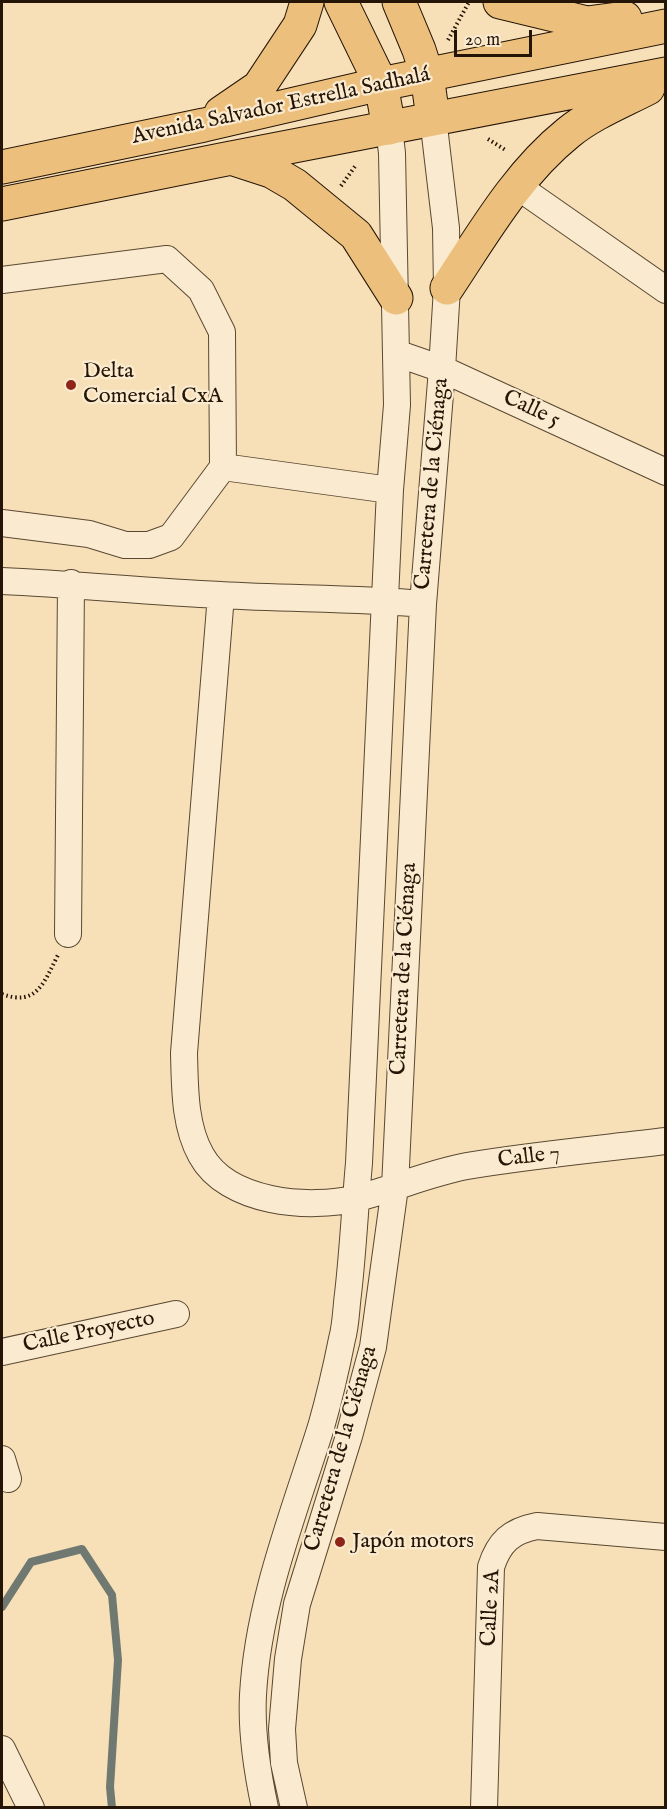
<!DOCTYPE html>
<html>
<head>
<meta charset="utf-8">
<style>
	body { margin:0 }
	#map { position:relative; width:667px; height:1809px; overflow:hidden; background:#f7e0b7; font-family:"IM FELL English",serif }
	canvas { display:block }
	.frame { position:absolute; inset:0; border:3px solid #251506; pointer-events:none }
	.scale { position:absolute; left:454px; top:30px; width:78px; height:27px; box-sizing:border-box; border:3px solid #251506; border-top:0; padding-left:8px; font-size:18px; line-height:21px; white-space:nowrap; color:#251506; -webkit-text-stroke:4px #faebd0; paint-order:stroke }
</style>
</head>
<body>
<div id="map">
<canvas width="667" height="1809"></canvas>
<div class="frame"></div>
<div class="scale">20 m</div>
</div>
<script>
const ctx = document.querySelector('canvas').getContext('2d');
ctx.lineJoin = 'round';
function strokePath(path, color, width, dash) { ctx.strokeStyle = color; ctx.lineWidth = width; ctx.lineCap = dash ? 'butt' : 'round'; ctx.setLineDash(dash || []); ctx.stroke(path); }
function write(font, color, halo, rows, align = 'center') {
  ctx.font = font + ' "IM FELL English",serif'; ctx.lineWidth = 4.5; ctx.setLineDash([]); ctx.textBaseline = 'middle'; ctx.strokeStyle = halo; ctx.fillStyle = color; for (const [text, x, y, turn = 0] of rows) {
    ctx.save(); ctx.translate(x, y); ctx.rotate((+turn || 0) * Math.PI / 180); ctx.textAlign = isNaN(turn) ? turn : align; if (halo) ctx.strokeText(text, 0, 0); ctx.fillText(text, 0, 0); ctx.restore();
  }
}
strokePath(new Path2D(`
	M2,1607L31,1562L82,1549L112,1595L118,1660L110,1787L112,1808`), '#6f7971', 8);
const minor = new Path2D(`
	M517,186L666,290
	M2,280L167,259L201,290L222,332L223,467L171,537L149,545H125L89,534L2,523
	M396,353L442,369L666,472
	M223,467L390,490
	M2,581C75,584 148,592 221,595C289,599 356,598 423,604
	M221,595L184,1053C185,1086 184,1125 201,1155C227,1203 309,1210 357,1198C394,1189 429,1173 467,1166C532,1155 599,1149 666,1141
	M68,934L71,583
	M2,1352L176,1314
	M2,1459L8,1479
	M2,1749L31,1808
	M265,1808C257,1771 251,1733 253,1695C258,1602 293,1516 321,1427C329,1399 336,1369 342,1339C346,1325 346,1309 348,1294C353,1251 355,1207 359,1163L390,490L397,405L392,153L389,128
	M294,1808L284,1763L282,1729L288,1659L297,1604L349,1436L373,1347L395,1187L423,604L442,369L447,288L446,228L433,118
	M484,1808L491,1567C499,1542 511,1531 537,1526L666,1537`);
const major = new Path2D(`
	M341,2L381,84L389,128
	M399,2L419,50L427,75L433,118`);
const highway = new Path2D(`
	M500,2L587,23L625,18
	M221,113L259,87L300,25L307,2
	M231,158L271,171L295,185L356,235L396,298
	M2,167L204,125L381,84L666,26
	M2,204C223,159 444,116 666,74
	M447,288C483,234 517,174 568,133C591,114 621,102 648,88`);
strokePath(minor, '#5a4832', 28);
strokePath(major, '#251506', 35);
strokePath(highway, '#251506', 35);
strokePath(new Path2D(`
	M448,40L469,2
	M488,139L507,151
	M341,186L356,165
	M2,994C37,1007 44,982 58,955`), '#251506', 4, [1.5, 3]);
strokePath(minor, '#faebd0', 26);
strokePath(major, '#ecc07c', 33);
strokePath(highway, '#ecc07c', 33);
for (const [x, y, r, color] of [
	[71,385,6,"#8f2418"],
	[340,1542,6,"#8f2418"]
]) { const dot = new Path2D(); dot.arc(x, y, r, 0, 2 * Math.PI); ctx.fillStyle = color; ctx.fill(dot); strokePath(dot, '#faebd0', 2); }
write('22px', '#251506', '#faebd0', [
	["Avenida Salvador Estrella Sadhalá",281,107,-12],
	["Calle 5",531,410,25],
	["Carretera de la Ciénaga",433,484,-85],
	["Carretera de la Ciénaga",405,969,-87],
	["Calle 7",529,1158,-7],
	["Calle Proyecto",89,1333,-12],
	["Carretera de la Ciénaga",342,1449,-74],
	["Calle 2A",492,1608,-87]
]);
write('22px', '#251506', '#faebd0', [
	["Delta",83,372],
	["Comercial CxA",83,397],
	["Japón motors",352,1542]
], 'left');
</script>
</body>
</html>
